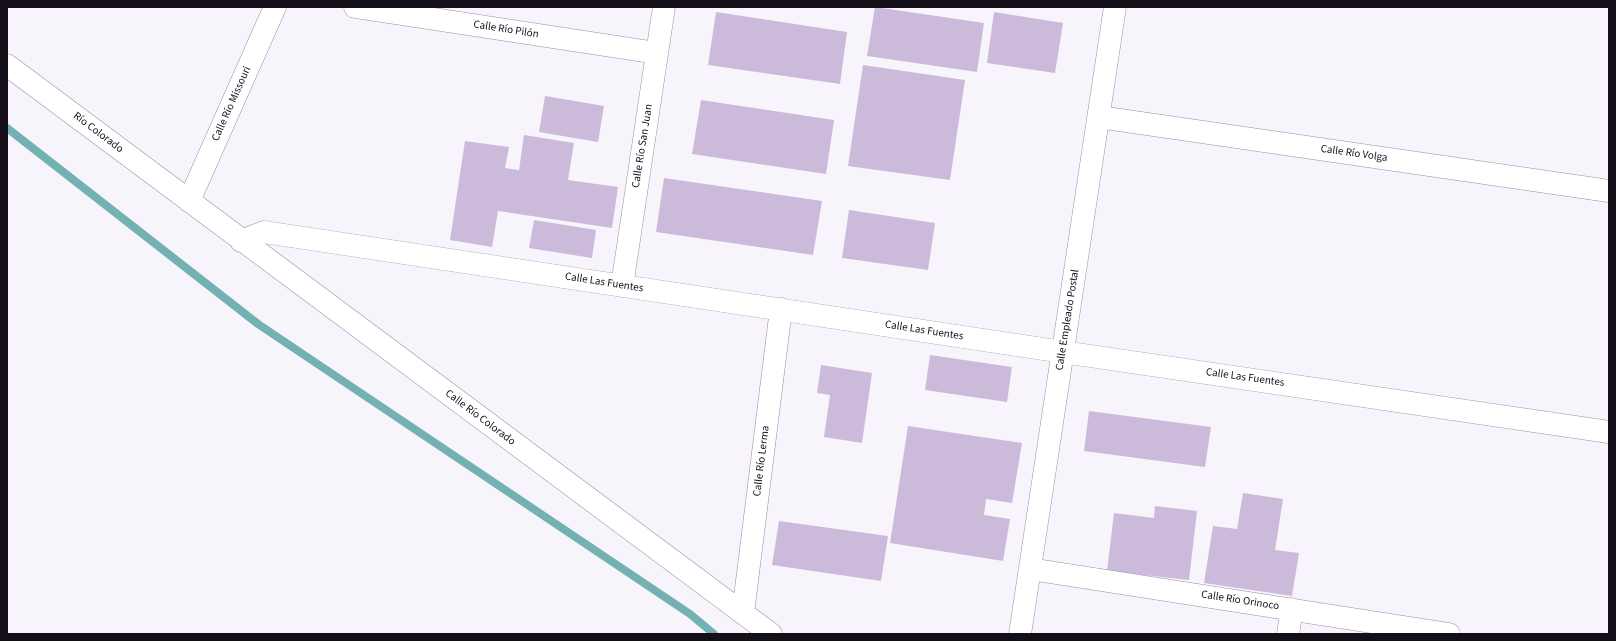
<!DOCTYPE html>
<html>
<head>
<meta charset="utf-8">
<style>
	body { margin:0 }
	#map { position:relative; width:1616px; height:641px; overflow:hidden; background:#f8f4fb; font-family:"Source Sans 3",sans-serif }
	canvas { display:block }
	.frame { position:absolute; inset:0; border:8px solid #140e19; pointer-events:none }
</style>
</head>
<body>
<div id="map">
<canvas width="1616" height="641"></canvas>
<div class="frame"></div>
</div>
<script>
const ctx = document.querySelector('canvas').getContext('2d');
ctx.lineJoin = 'round';
function strokePath(path, color, width, dash) { ctx.strokeStyle = color; ctx.lineWidth = width; ctx.lineCap = dash ? 'butt' : 'round'; ctx.setLineDash(dash || []); ctx.stroke(path); }
function paint(path, color) { ctx.fillStyle = color; ctx.fill(path, 'evenodd'); }
function write(font, color, halo, rows, align = 'center') {
  ctx.font = font + ' "Source Sans 3",sans-serif'; ctx.lineWidth = 4; ctx.setLineDash([]); ctx.textBaseline = 'middle'; ctx.strokeStyle = halo; ctx.fillStyle = color; for (const [text, x, y, turn = 0] of rows) {
    ctx.save(); ctx.translate(x, y); ctx.rotate((+turn || 0) * Math.PI / 180); ctx.textAlign = isNaN(turn) ? turn : align; if (halo) ctx.strokeText(text, 0, 0); ctx.fillText(text, 0, 0); ctx.restore();
  }
}
strokePath(new Path2D(`
	M7,128L258,324L690,614L714,634`), '#73b1b2', 8);
paint(new Path2D(`
	M875,7L984,23L977,72L867,56Z
	M716,12L847,32L840,84L708,65Z
	M994,12L1063,23L1055,73L987,63Z
	M863,65L965,80L950,180L848,166Z
	M545,96L604,106L598,142L539,132Z
	M701,100L834,120L826,174L692,154Z
	M524,135L574,143L568,180L618,187L612,228L498,211L492,247L450,240L465,141L509,147L505,168L519,170Z
	M664,178L822,201L813,255L656,232Z
	M849,210L935,223L928,270L842,258Z
	M534,220L596,230L592,258L529,248Z
	M930,355L1012,367L1007,402L925,390Z
	M821,365L872,373L862,443L824,437L830,395L817,393Z
	M1089,411L1211,427L1205,467L1084,451Z
	M908,426L1022,443L1012,503L986,499L984,515L1010,519L1003,561L890,543Z
	M1243,493L1283,499L1275,550L1299,553L1292,596L1204,583L1213,526L1237,529Z
	M1155,506L1197,511L1189,580L1107,571L1114,513L1154,518Z
	M779,521L888,536L881,581L772,565Z`), '#ccbada');
const minor = new Path2D(`
	M355,7L657,53
	M7,65L771,634
	M1099,117L1609,191
	M189,201L275,7
	M241,241L264,232L1063,352L1609,432
	M622,286L664,7
	M1030,569L1449,634
	M743,613L781,309
	M1020,634L1115,7
	M1288,634L1292,609`);
strokePath(minor, '#9c8caa', 23);
strokePath(minor, '#fff', 22);
write('11px', '#140e19', '#fff', [
	["Calle Río Pilón",506,30,9],
	["Calle Río Missouri",232,104,-66],
	["Río Colorado",98,133,37],
	["Calle Río San Juan",643,146,-81],
	["Calle Río Volga",1354,154,8],
	["Calle Las Fuentes",604,283,9],
	["Calle Empleado Postal",1068,320,-81],
	["Calle Las Fuentes",924,331,9],
	["Calle Las Fuentes",1245,378,8],
	["Calle Río Colorado",480,418,37],
	["Calle Río Lerma",762,461,-83],
	["Calle Río Orinoco",1240,601,9]
]);
</script>
</body>
</html>
